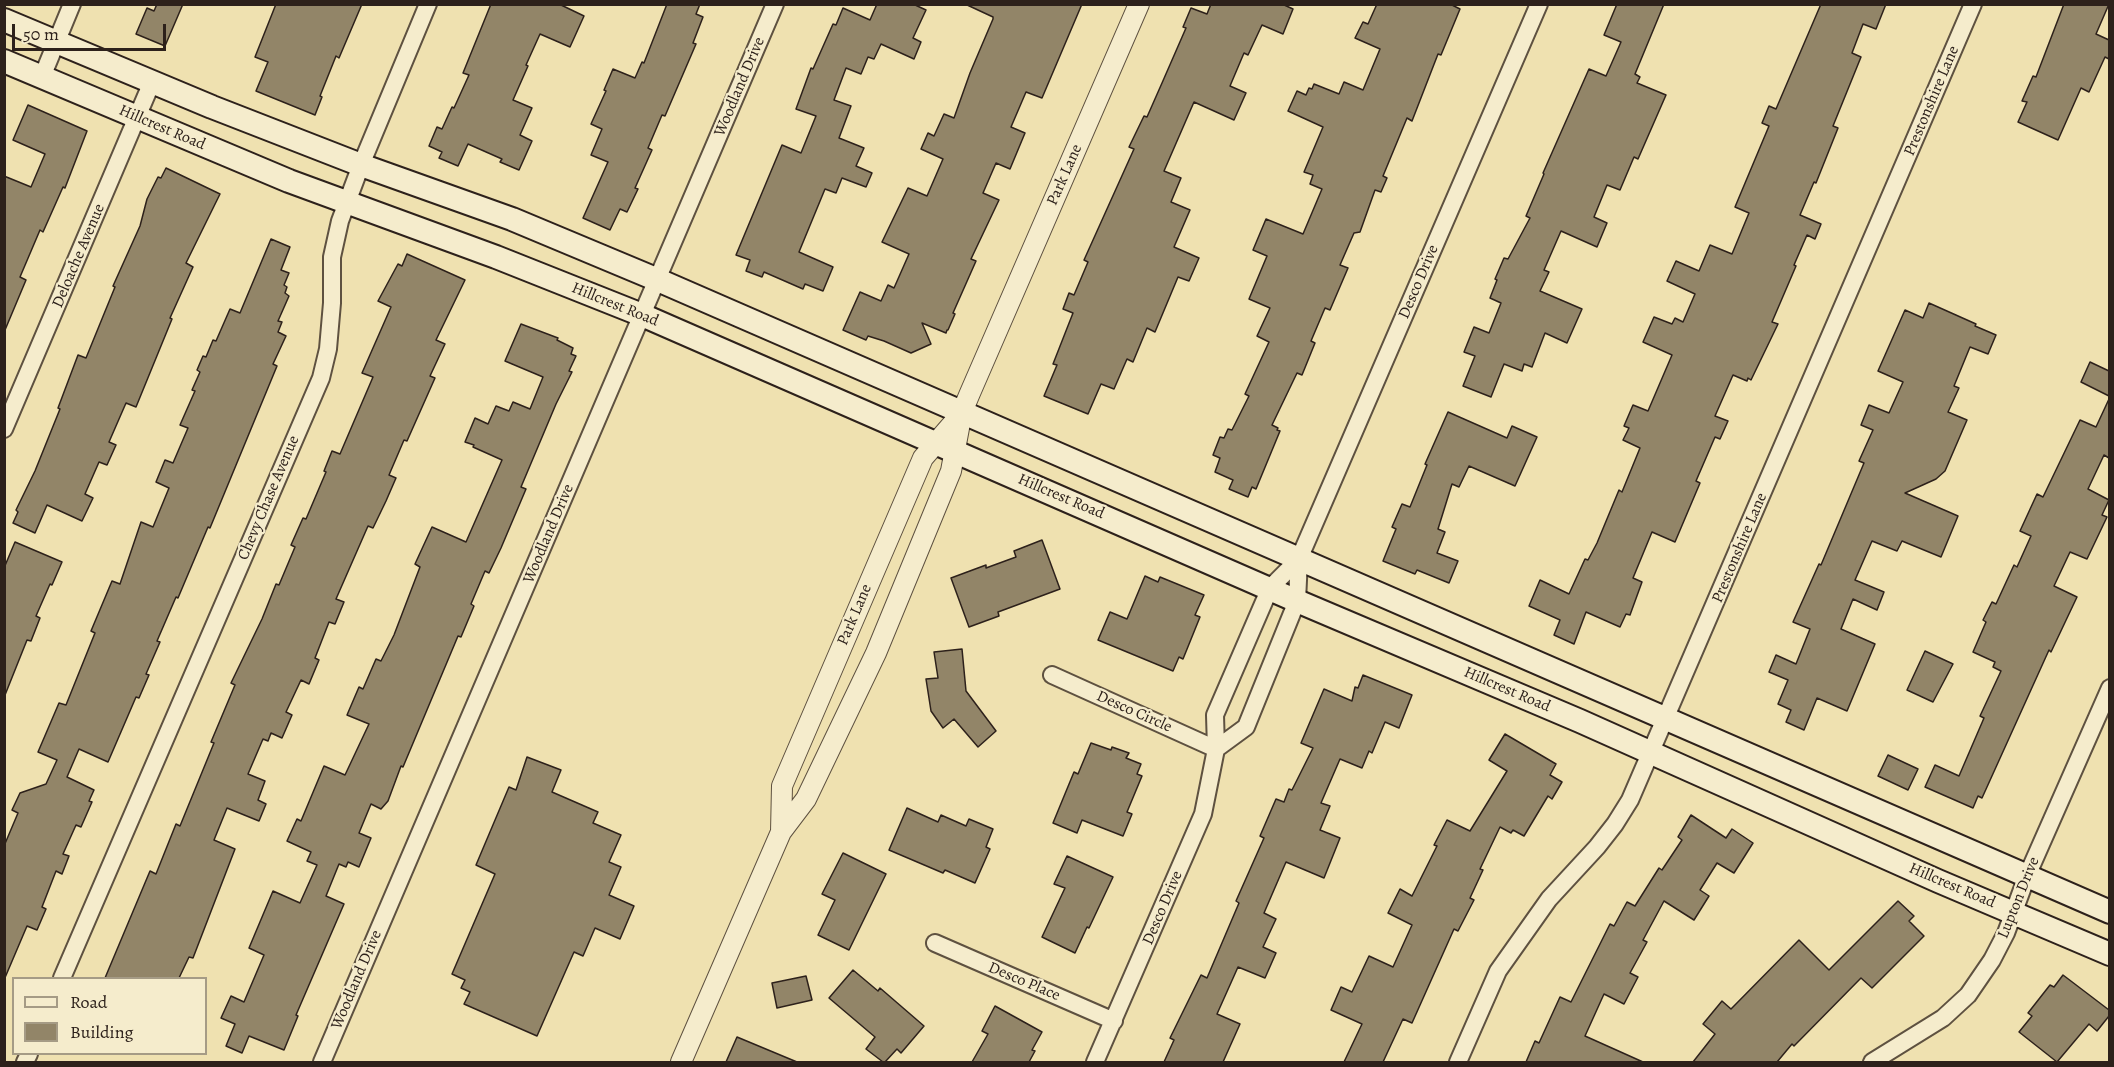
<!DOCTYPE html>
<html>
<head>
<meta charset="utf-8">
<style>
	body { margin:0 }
	#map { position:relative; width:2114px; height:1067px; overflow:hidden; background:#efe1b0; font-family:Alegreya,serif }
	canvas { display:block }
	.frame { position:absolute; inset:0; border:6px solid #2d211b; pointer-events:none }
	.legend { position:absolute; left:12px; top:977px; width:195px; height:78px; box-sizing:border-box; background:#f5eccc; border:2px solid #a59b85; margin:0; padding:8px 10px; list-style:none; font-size:18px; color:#2d211b }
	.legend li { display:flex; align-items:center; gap:12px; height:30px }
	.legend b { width:30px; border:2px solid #a59b85 }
	.scale { position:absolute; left:12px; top:24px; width:154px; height:27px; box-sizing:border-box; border:3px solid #2d211b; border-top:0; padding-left:8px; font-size:18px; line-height:21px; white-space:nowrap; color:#2d211b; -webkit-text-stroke:4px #f5eccc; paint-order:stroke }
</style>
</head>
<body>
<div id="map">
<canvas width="2114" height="1067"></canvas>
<div class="frame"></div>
<ul class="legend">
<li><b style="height:8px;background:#f5eccc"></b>Road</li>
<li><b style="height:16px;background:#928568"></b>Building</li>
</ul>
<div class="scale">50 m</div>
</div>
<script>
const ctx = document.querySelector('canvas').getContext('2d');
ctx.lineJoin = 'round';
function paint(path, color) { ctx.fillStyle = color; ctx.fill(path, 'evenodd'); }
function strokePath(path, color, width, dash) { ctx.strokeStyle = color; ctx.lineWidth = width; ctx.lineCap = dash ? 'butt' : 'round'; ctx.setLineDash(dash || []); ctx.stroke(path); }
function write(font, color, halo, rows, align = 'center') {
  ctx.font = font + ' Alegreya,serif'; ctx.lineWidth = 4.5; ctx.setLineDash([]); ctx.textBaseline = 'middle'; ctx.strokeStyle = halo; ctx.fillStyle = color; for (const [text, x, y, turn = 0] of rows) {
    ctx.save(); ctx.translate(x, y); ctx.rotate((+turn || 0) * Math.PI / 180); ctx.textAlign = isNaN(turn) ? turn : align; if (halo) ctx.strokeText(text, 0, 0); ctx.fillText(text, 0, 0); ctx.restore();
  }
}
const building = new Path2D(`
	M157,4H183L165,46L136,34L147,8L154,11Z
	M276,4H362L339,58L336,56L320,96L322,97L315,115L256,91L268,62L255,57Z
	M491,4H559L584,16L570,47L540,34L526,65L528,66L513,100L532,108L520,135L532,141L519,170L500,162L502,159L468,144L458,166L439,158L442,152L429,146L437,127L442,129L452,107L454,108L469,75L463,73Z
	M667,4H700L696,14L703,17L693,43L696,44L665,116L662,115L648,148L652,150L635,188L638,189L627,212L620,209L610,230L583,218L608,162L591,155L602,129L591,124L606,91L604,90L613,69L635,78L642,62L644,63Z
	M877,4H913L926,10L913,38L921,42L914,59L881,44L874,59L868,57L861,74L846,68L834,100L851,106L839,138L864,148L856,166L872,173L866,187L842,178L836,193L825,189L799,252L833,267L823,291L805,284L803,289L764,272L762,277L746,271L750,260L736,255L782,145L801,153L816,116L796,109L811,68L813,69L833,24L836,25L843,8L870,20Z
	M965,4H1082L1042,98L1026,92L1011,127L1025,133L1010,169L996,163L983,193L999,200L971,259L976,261L953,313L955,314L948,330H947L946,333L922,323L931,344L911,353L884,341L868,336L866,340L843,330L860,292L881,301L888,285L894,288L909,254L882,242L908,188L927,196L943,159L921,149L928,133L934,136L944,114L954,118L970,73L993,19V17Z
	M1211,4H1282L1293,9L1283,34L1262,25L1248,55L1244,53L1230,86L1246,93L1234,120L1194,102L1164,171L1181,178L1171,202L1190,210L1174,247L1199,258L1189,281L1178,277L1155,332L1147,328L1133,362L1127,359L1114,389L1101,384L1088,414L1044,396L1057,365L1053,364L1073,313L1063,309L1069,293L1074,295L1088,262L1084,260L1134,149L1129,147L1144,116L1147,117L1162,83L1186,28L1183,27L1191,8L1207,14Z
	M1377,4H1450L1460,9L1441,55L1438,54L1412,121L1407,118L1383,176L1387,178L1381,192L1375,190L1360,232L1354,233L1340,265L1348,268L1330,310L1325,308L1311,341L1315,343L1302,375L1297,373L1272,425L1278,428L1277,430L1280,431L1256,489L1252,487L1248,497L1229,489L1233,480L1215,472L1220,458L1213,455L1220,437L1224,438L1228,429L1232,430L1249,396L1245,394L1269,342L1257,336L1270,308L1249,299L1267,256L1253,250L1266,219L1303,234L1322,189L1310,184L1313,175L1304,172L1323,127L1288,111L1297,91L1306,95L1309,88L1312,89L1314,84L1339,94L1344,82L1363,90L1380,49L1355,38L1363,22L1368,24Z
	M1617,4H1664L1635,74L1640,77L1637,83L1666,95L1638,159L1634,157L1620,190L1607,185L1594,217L1607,223L1597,247L1561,231L1544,270L1549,272L1540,291L1582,309L1567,343L1545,333L1532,367L1524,364L1522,371L1504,364L1491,397L1463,386L1475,356L1464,352L1474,327L1489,333L1501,303L1490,298L1497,280L1495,279L1504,258L1508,259L1530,218L1526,216L1544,174L1543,173L1589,69L1606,76L1621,42L1604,35Z
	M1821,4H1886L1876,29L1863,24L1852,53L1861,57L1833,126L1838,128L1816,183L1814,182L1800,215L1821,224L1815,239L1807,235L1794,265L1796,266L1772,322L1778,324L1751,380L1748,378L1747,381L1733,375L1715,416L1728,421L1720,439L1715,437L1696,481L1700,483L1675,542L1652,532L1633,578L1642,582L1630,615L1626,614L1620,627L1586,612L1574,644L1554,635L1560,620L1529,606L1540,580L1569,594L1585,559L1588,560L1597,543L1619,490L1622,492L1640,448L1623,440L1629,428L1624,426L1633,405L1648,411L1672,355L1643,342L1654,317L1672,324L1675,318L1683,322L1695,294L1667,281L1676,261L1699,271L1710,245L1732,254L1749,213L1735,207L1769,126L1762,123L1769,106L1776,109Z
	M2064,4H2109L2096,34L2109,40V59L2105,57L2089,92L2081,88L2058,140L2018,122L2027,102L2022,101L2033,76L2036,77Z
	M28,105L87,131L65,188L63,187L43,232L40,230L20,277L26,280L5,330L4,176L31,187L45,154L13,140Z
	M166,168L220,194L186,263L193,267L170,318L172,319L136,407L126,403L109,442L116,445L107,465L99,462L85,494L93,498L82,521L47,505L35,533L13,523L18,512L16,510L35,471L60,409L58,408L78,355L86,358L115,287L113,286L140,226L147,199L158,177L161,178Z
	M271,239L290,247L281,270L289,273L284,285L287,287L285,293L289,296L278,321L282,322L278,332L286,336L273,364L277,366L210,528L208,527L178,598L176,597L157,641L160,642L146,674L149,675L139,698L136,697L108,762L79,749L67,777L94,790L89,801L92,802L81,827L76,825L63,854L69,856L62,874L56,871L42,907L46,909L37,930L27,926L4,980V846L18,813L12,810L20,793L46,784L57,760L38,752L59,703L66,705L95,633L91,631L112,581L120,584L141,522L153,527L169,488L156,482L165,460L173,463L188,428L180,425L195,391L192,390L200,372L197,370L203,356L206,357L213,340L216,341L230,309L240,313Z
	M407,254L465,280L436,340L445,344L430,376L435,378L407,441L404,440L389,475L396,478L386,501L373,528L368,526L336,599L344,602L335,624L329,622L315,658L319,660L309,684L301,680L286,712L292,715L282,738L271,733L268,741L263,739L248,774L265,781L258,800L266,804L259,821L227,808L214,840L235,849L193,958L189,957L179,978H105L150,871L156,874L176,824L180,826L214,743L211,742L235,685L231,683L262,619L276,584L279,585L295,547L291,545L303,518L306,519L326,472L324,471L332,451L340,454L373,377L362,373L391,307L378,301L398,264L402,266Z
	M1929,303L1976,324L1975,326L1996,335L1988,354L1970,347L1954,386L1959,388L1948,412L1967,420L1945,471L1936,479L1905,493L1958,516L1941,557L1902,541L1897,551L1872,541L1855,580L1884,592L1877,610L1853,599L1841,629L1875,644L1847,711L1817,698L1804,730L1786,722L1791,710L1778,704L1788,680L1769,672L1776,655L1796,664L1810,629L1793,622L1819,564L1821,565L1864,463L1859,461L1873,430L1861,425L1869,405L1889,413L1903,382L1878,371L1905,310L1923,318Z
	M521,324L558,338L557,340L573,348L571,354L576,356L569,371L572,372L556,404L521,487L526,489L501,548L489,573L485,571L471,604L474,606L461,637L458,636L403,767L401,766L388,801L381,809L371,804L359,833L371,838L359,867L348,862L346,867L339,864L326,896L344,904L296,1015L298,1016L284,1050L249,1036L242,1053L226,1046L235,1024L221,1018L231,996L244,1002L264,955L249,948L273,891L300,903L317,865L307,861L311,852L287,841L297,819L301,821L324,766L345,775L369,724L347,715L359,687L363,689L376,659L381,661L394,635L420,567L415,564L432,527L466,542L502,460L473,447L474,445L465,442L475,418L488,424L496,406L509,411L513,402L530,409L543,377L505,361Z
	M2090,362L2109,371V396L2081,382Z
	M2109,399V458L2104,455L2088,489L2109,500L2102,515L2107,517L2087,559L2070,552L2054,586L2077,597L2051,652L2049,650L1982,798L1978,796L1973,808L1925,787L1935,765L1959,776L1984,718L1980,716L2001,671L1993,667L1995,662L1973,652L1986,622L1983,620L1992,602L1996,604L2014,565L2017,567L2031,536L2020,531L2037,494L2043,497L2080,420L2096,427Z
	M1448,412L1507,438L1512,426L1537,437L1515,486L1469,466L1459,487L1452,484L1438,529L1445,532L1437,553L1458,561L1449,583L1417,570L1415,574L1383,561L1396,529L1392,527L1402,504L1410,507L1427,465L1425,464Z
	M1042,540L1060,589L998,612L999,616L969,627L951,578L986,565V568L1016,557L1014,551Z
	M15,542L62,562L52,585L50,584L36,616L40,618L31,641L27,640L5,695L4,568Z
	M1145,576L1158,582L1160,577L1204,595L1195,615L1200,617L1183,659L1179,657L1173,671L1098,640L1110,612L1127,619Z
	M962,649L966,691L996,731L978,747L954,719L943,728L931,711L926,679L938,678L934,652Z
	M1925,651L1953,664L1933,702L1907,690Z
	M1363,675L1412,695L1399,728L1385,722L1372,753L1369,751L1362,768L1340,759L1321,803L1330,806L1320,830L1340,838L1324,878L1286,862L1264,913L1276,919L1263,947L1276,953L1265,978L1238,967L1217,1014L1240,1024L1223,1062H1164L1174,1040L1170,1038L1201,975L1207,978L1239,903L1236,901L1264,838L1260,836L1276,799L1284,802L1289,789L1292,790L1313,748L1301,743L1324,689L1352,701L1355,687L1358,688Z
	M1505,734L1556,764L1550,775L1562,782L1552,799L1548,796L1524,836L1513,830L1511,833L1500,827L1480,869L1483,870L1470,898L1474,900L1458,931L1454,929L1412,1023L1403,1019L1383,1062H1344L1362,1024L1331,1010L1341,987L1352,992L1369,956L1393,967L1412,925L1388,913L1400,889L1412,896L1437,846L1434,845L1447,820L1470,831L1507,771L1489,760Z
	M1091,743L1111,750L1112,747L1129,753L1126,758L1141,764L1137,774L1142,776L1127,812L1132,814L1123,836L1082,820L1077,833L1053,823L1074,772L1078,774Z
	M1888,755L1918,769L1908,790L1878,776Z
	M527,757L561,770L552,792L598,812L593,823L621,835L609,862L621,867L609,895L634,906L620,939L595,928L583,956L574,952L537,1036L464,1004L470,992L461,988L465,980L452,974L495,874L476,865L509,787L516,790Z
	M907,808L938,822L941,815L966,826L969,819L993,829L986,847L990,849L975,883L945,870L943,873L889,850Z
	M1691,815L1726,838L1732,829L1753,843L1734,873L1717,863L1700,890L1709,896L1694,920L1664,901L1643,940L1647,942L1630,973L1638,977L1624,1004L1604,994L1585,1036L1643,1062H1526L1535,1041L1539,1043L1560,997L1571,1002L1610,924L1614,926L1627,902L1635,906L1659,868L1662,870L1682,840L1678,837Z
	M843,853L886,874L849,950L818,935L835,900L822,894Z
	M1067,856L1113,877L1089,928L1087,927L1075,953L1042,937L1065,888L1054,884Z
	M1898,901L1914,916L1909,921L1924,936L1872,988L1861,978L1794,1046L1792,1044L1777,1062H1693L1715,1034L1703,1024L1722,1001L1731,1009L1799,940L1829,970Z
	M853,970L878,991L880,988L924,1026L901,1053L897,1049L885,1062H883L866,1049L875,1037L829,998Z
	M2063,975L2109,1010V1016L2097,1031L2089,1024L2057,1062L2019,1032L2032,1016L2028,1013L2050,985L2054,987Z
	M806,976L812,1000L777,1008L772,983Z
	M995,1006L1042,1032L1032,1050L1035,1051L1029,1062H972L988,1034L982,1031Z
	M737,1037L797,1062H726Z`);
paint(building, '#928568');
strokePath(building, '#2d211b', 1.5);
const minor = new Path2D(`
	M42,77L72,4
	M4,429L152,82
	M1052,675L1216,749
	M1216,749L1246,727L1297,601L1299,559
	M935,943L1114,1021
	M62,978L321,378L328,349L332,303V257L340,221L361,165L428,4
	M25,1062L29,1054
	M322,1062L775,4
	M1095,1062L1203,814L1216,749L1215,715L1270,588L1299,559L1539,4
	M1458,1062L1498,971L1549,899L1597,847L1615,824L1630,800L1973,4
	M1872,1062L1943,1018L1968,995L1992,960L2006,933L2027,876L2110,688`);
const tertiary = new Path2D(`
	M781,832L782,786L923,458L962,413
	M681,1062L781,832L806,799L876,653L951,471L962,412L970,393L1139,4`);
const secondary = new Path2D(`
	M4,20L212,107L361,165L512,219L658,280L2110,912
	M4,61L289,181L496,257L642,315L1297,601L1580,721L1938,881L2110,954`);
strokePath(minor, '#5e5140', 20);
strokePath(tertiary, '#5e5140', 22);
strokePath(secondary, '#2d211b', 26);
strokePath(minor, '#f5eccc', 16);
strokePath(tertiary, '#f5eccc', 20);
strokePath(secondary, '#f5eccc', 22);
write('16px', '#2d211b', '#f5eccc', [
	["Woodland Drive",740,87,-67],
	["Prestonshire Lane",1932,101,-67],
	["Hillcrest Road",162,128,23],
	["Park Lane",1065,175,-66],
	["Deloache Avenue",79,256,-67],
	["Desco Drive",1419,282,-67],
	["Hillcrest Road",615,305,22],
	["Hillcrest Road",1061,497,23],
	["Chevy Chase Avenue",269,498,-67],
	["Woodland Drive",549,534,-67],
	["Prestonshire Lane",1740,548,-67],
	["Park Lane",855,615,-67],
	["Hillcrest Road",1507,690,23],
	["Desco Circle",1134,712,24],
	["Hillcrest Road",1952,886,23],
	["Lupton Drive",2019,898,-68],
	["Desco Drive",1163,908,-67],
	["Woodland Drive",357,980,-67],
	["Desco Place",1024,982,23]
]);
</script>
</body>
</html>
